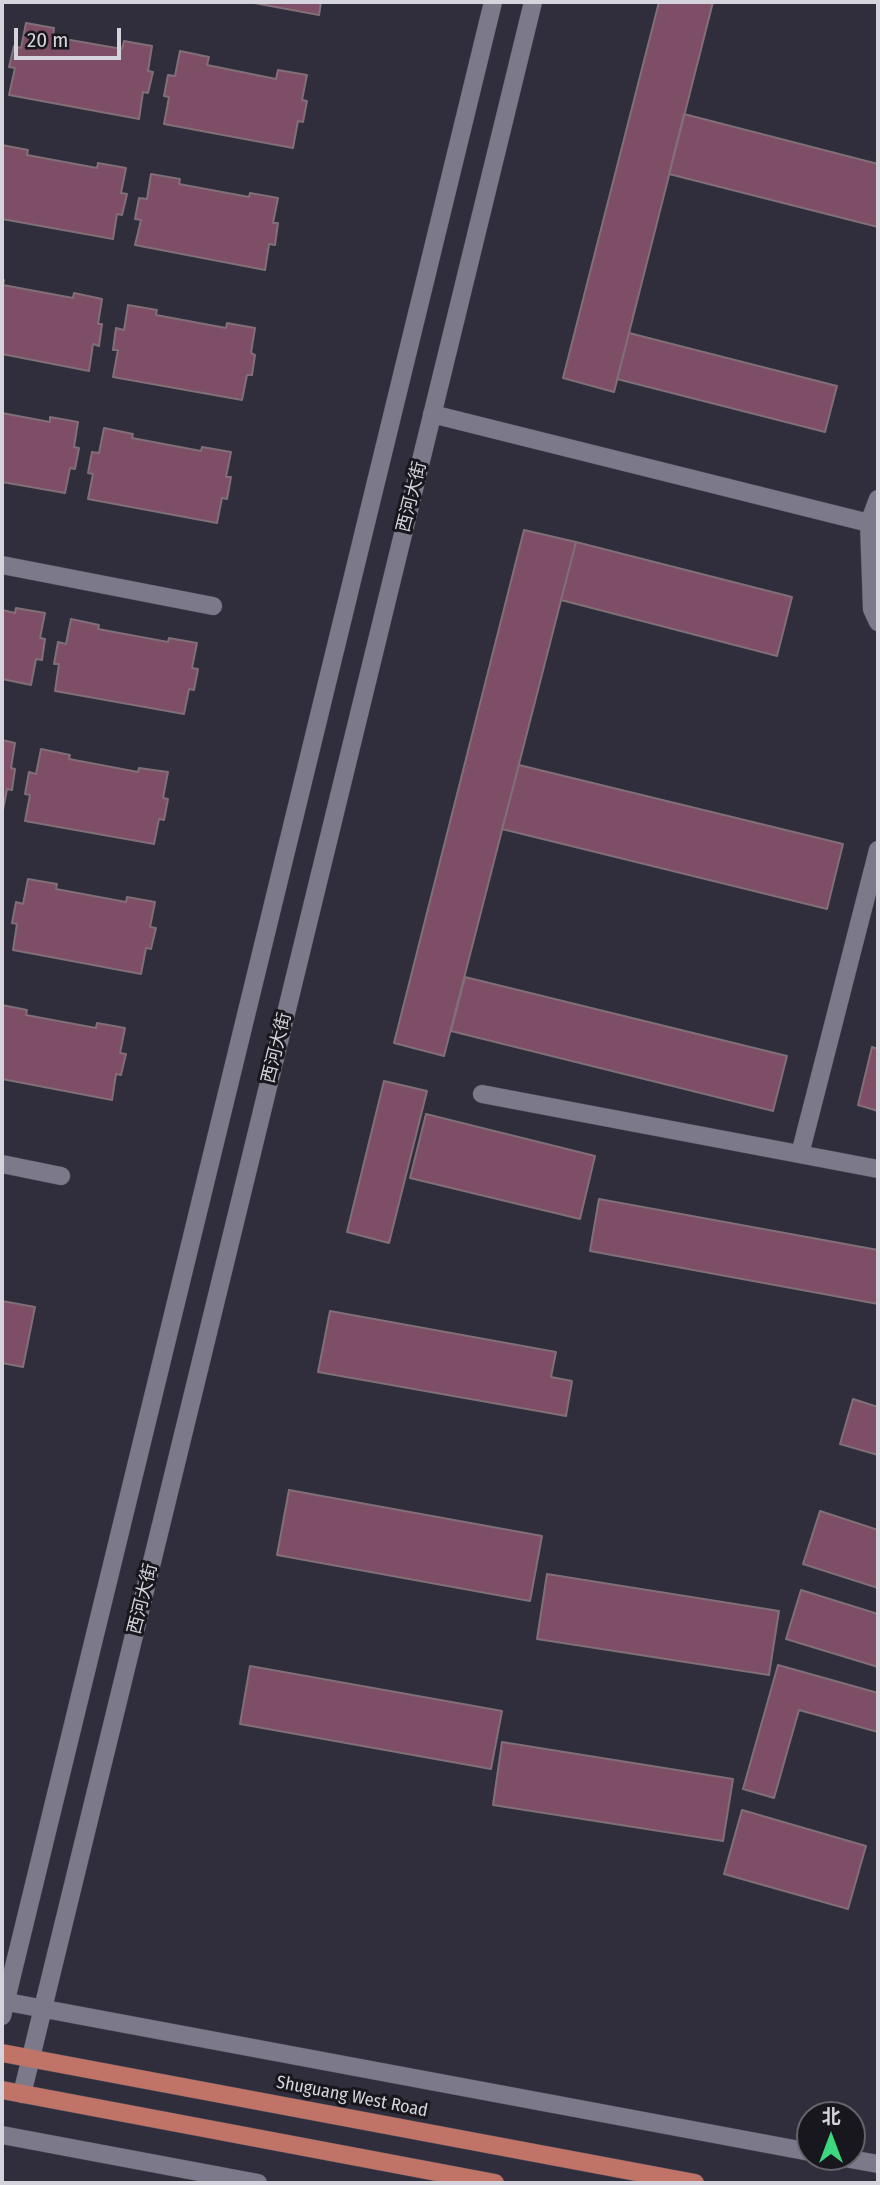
<!DOCTYPE html>
<html>
<head>
<meta charset="utf-8">
<style>
	body { margin:0 }
	#map { position:relative; width:880px; height:2185px; overflow:hidden; background:#302e3c; font-family:"Fira Sans Condensed","Noto Sans SC",sans-serif }
	canvas { display:block }
	.frame { position:absolute; inset:0; border:4px solid #d5d4dd; pointer-events:none }
	.north { position:absolute; left:796px; top:2101px; width:70px; height:70px; box-sizing:border-box; background:#18171d; border:2px solid #64636a; border-radius:50%; rotate:0deg; font-size:19px; font-weight:700; line-height:28px; text-align:center; color:#d5d4dd }
	.north::after { content:''; display:block; margin:auto; width:24px; height:32px; background:#3cd77e; clip-path:polygon(50% 0,100% 100%,50% 72%,0 100%) }
	.scale { position:absolute; left:14px; top:28px; width:107px; height:32px; box-sizing:border-box; border:4px solid #d5d4dd; border-top:0; padding-left:9px; font-size:21px; line-height:24px; white-space:nowrap; color:#d5d4dd; -webkit-text-stroke:5px #18171d; paint-order:stroke }
</style>
</head>
<body>
<div id="map">
<canvas width="880" height="2185"></canvas>
<div class="frame"></div>
<div class="north">北</div>
<div class="scale">20 m</div>
</div>
<script>
const ctx = document.querySelector('canvas').getContext('2d');
ctx.lineJoin = 'round';
function paint(path, color) { ctx.fillStyle = color; ctx.fill(path, 'evenodd'); }
function strokePath(path, color, width, dash) { ctx.strokeStyle = color; ctx.lineWidth = width; ctx.lineCap = dash ? 'butt' : 'round'; ctx.setLineDash(dash || []); ctx.stroke(path); }
function write(font, color, halo, rows, align = 'center') {
  ctx.font = font + ' "Fira Sans Condensed","Noto Sans SC",sans-serif'; ctx.lineWidth = 6; ctx.setLineDash([]); ctx.textBaseline = 'middle'; ctx.strokeStyle = halo; ctx.fillStyle = color; for (const [text, x, y, turn = 0] of rows) {
    ctx.save(); ctx.translate(x, y); ctx.rotate((+turn || 0) * Math.PI / 180); ctx.textAlign = isNaN(turn) ? turn : align; if (halo) ctx.strokeText(text, 0, 0); ctx.fillText(text, 0, 0); ctx.restore();
  }
}
const building = new Path2D(`
	M249,2H321L319,15Z
	M659,2H713L614,392L563,378Z
	M26,23L54,28L53,37L122,49L124,41L152,46L148,71L153,72L148,93L143,92L139,119L9,95L15,68L9,67L14,46L21,48Z
	M180,51L209,57L207,65L276,79L278,70L307,75L302,100L307,101L303,122L298,121L293,148L164,124L169,97L164,96L168,75L175,76Z
	M684,114L878,164V227L669,174Z
	M2,145L28,150L27,155L97,168L98,163L126,168L121,193L127,194L122,215L117,214L113,239L2,219Z
	M151,174L180,179L179,184L249,197L250,193L278,198L273,223H278L275,245L269,244L265,270L135,245L141,220L135,219L139,198L147,199Z
	M2,280H4L3,285L73,298L74,293L102,299L98,324H102L99,346L93,344L89,371L2,354Z
	M128,305L157,310L156,315L226,328L227,323L255,328L251,353L255,355L252,375H247L242,400L113,377L118,350H113L116,328L124,330Z
	M629,333L837,386L825,432L617,379Z
	M2,413L50,422V417L78,422L74,447L79,448L75,469L70,468L65,493L2,482Z
	M104,428L133,434L132,438L201,451L202,447L231,452L226,477H231L227,499L222,498L217,523L88,499L93,474L88,473L92,452L99,453Z
	M524,530L576,542L444,1056L394,1043Z
	M576,542L792,597L777,656L561,600Z
	M16,608L45,613L40,638L45,639L42,660L36,659L31,685L2,679V610L15,613Z
	M71,619L99,625L98,629L168,642L169,638L197,643L192,668L198,669L194,690L189,689L184,714L55,691L59,664H54L58,642L66,644Z
	M2,740L15,743L11,768L15,769L12,790L7,789L2,815Z
	M41,749L70,755L69,759L138,772L139,768L168,772L163,798L168,799L164,820L159,819L154,844L25,821L30,795L25,794L29,772L36,774Z
	M519,765L843,844L827,909L502,829Z
	M28,879L57,884L56,889L126,902L127,897L155,902L150,927L156,928L151,949L146,948L141,974L13,950L17,924L12,923L16,902L23,904Z
	M465,977L787,1056L773,1111L451,1031Z
	M2,1005L27,1010L26,1015L96,1028L97,1023L125,1028L120,1053L126,1054L121,1075L116,1074L112,1100L2,1079Z
	M872,1047L878,1049V1111L858,1105Z
	M384,1081L427,1091L389,1243L347,1232Z
	M426,1114L595,1156L580,1219L410,1178Z
	M599,1199L878,1250V1304L590,1251Z
	M2,1301L35,1307L23,1367L2,1363Z
	M330,1311L556,1352L551,1377L572,1381L566,1416L318,1372Z
	M853,1399L878,1407V1455L840,1444Z
	M289,1490L542,1536L530,1601L277,1555Z
	M820,1511L878,1530V1588L803,1564Z
	M547,1574L779,1611L769,1675L537,1639Z
	M801,1590L878,1614V1667L786,1639Z
	M778,1665L878,1693V1732L799,1710L774,1798L743,1789Z
	M250,1666L502,1711L491,1769L240,1724Z
	M502,1742L733,1779L723,1841L493,1805Z
	M742,1810L866,1846L848,1909L724,1874Z`);
paint(building, '#7e4e67');
strokePath(building, '#806f77', 2);
const minor = new Path2D(`
	M432,414L869,523
	M878,499L869,523L872,609L878,622
	M2,565L213,606
	M482,1094L878,1169
	M800,1154L878,850
	M2,1164L61,1176
	M2,2001L810,2152
	M2,2016L493,2
	M22,2094L533,2
	M2,2135L258,2183
	M839,2157L878,2164`);
const major = new Path2D(`
	M2,2053L695,2183
	M2,2090L495,2183`);
strokePath(minor, '#4d4b57', 19);
strokePath(major, '#4d4b57', 19);
strokePath(minor, '#7c7a8a', 18);
strokePath(major, '#c07467', 18);
write('18px', '#d5d4dd', '#18171d', [
	["西河大街",412,497,-76],
	["西河大街",277,1048,-76],
	["西河大街",143,1599,-76],
	["Shuguang West Road",352,2097,11]
]);
</script>
</body>
</html>
